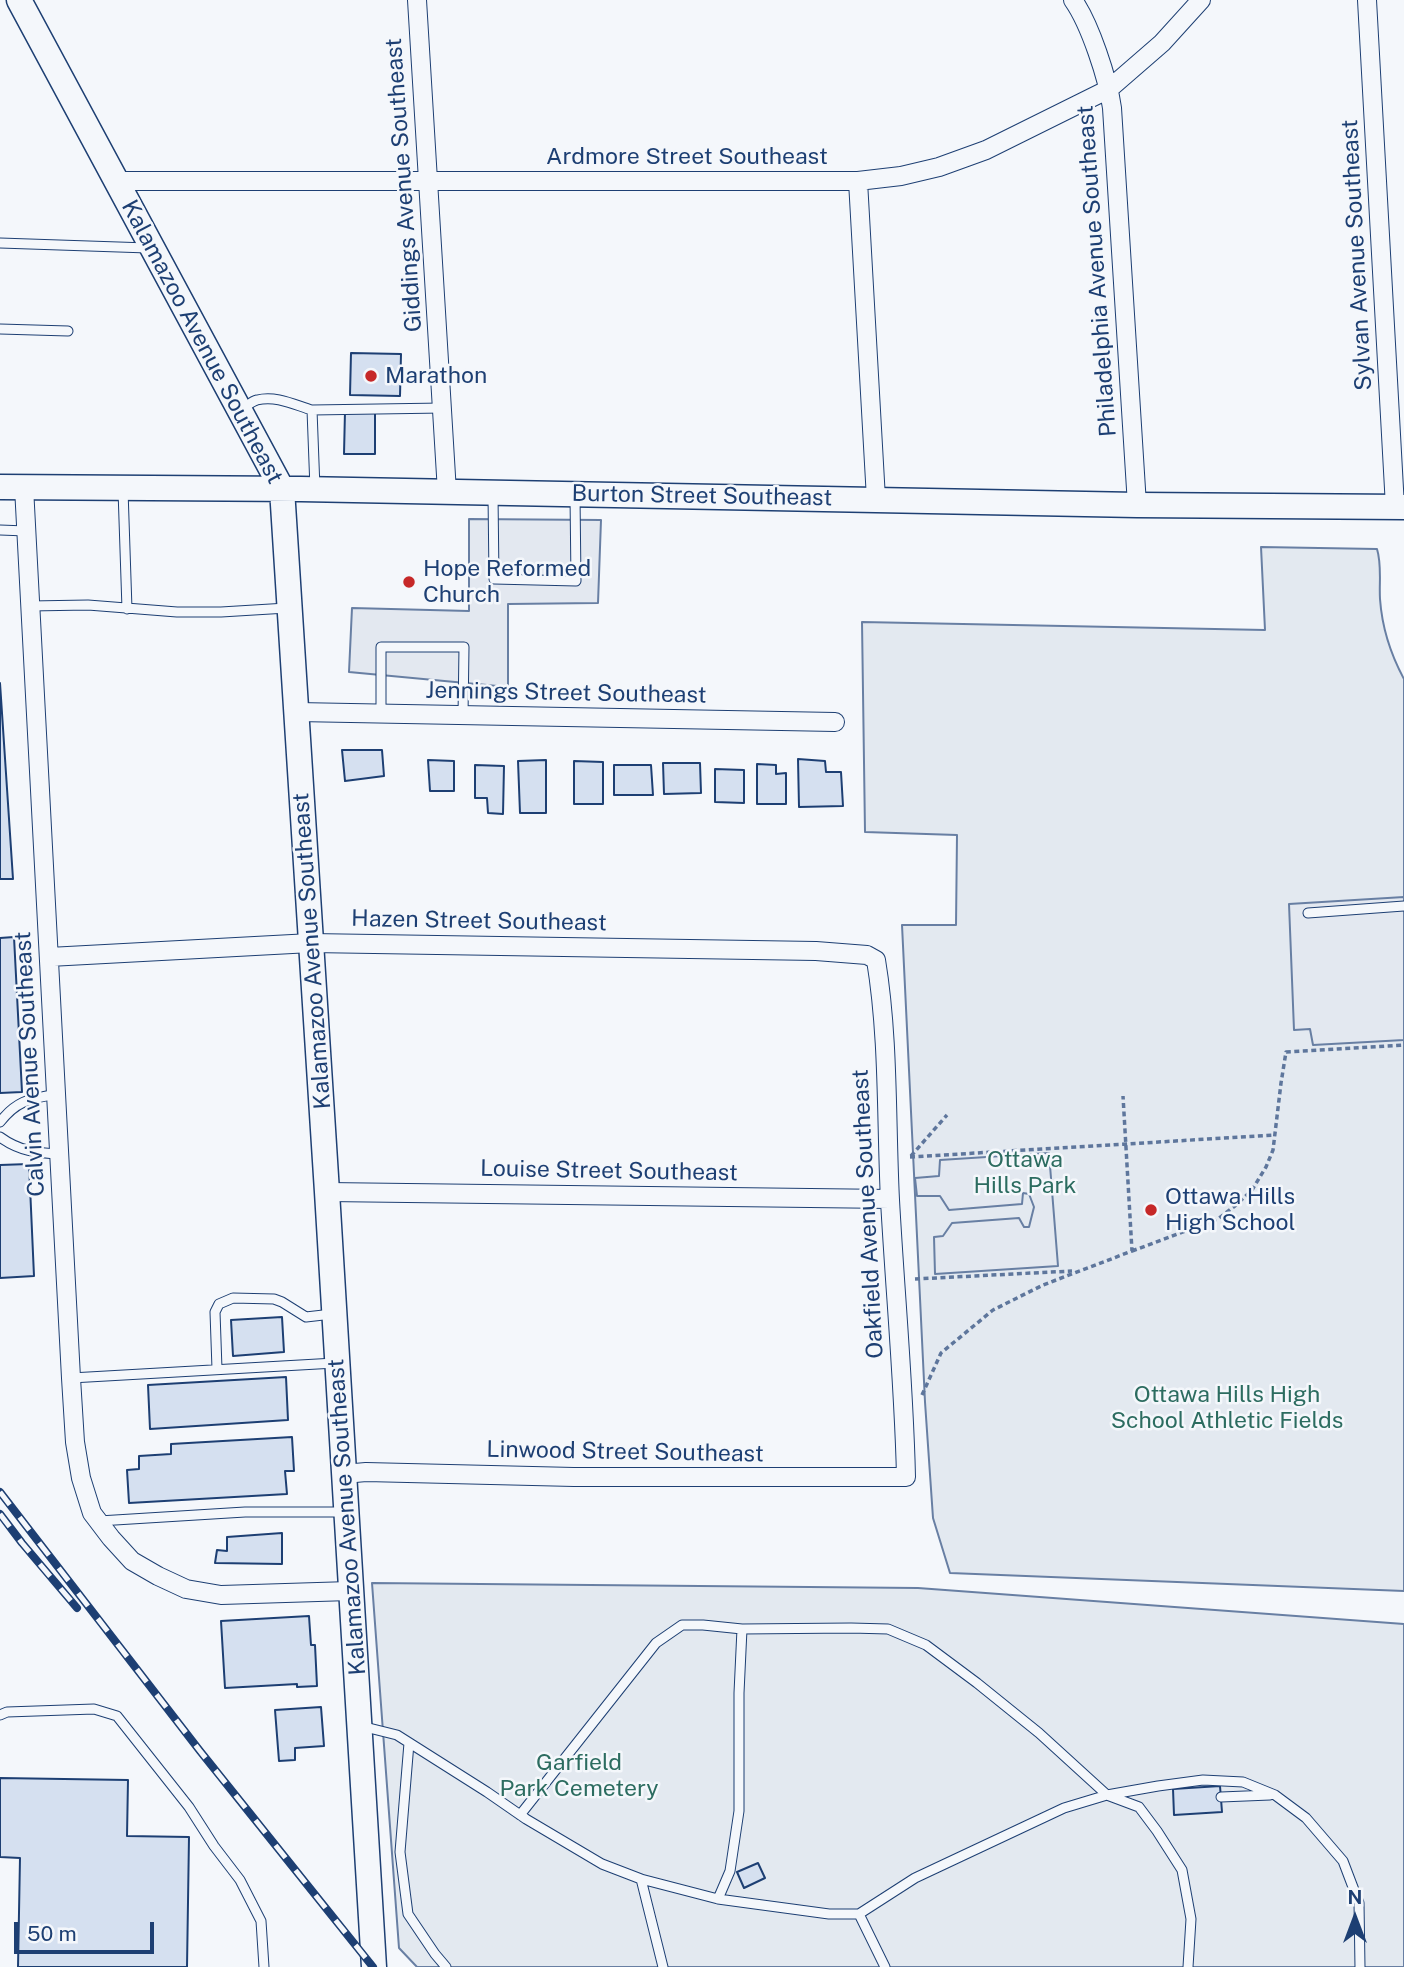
<!DOCTYPE html>
<html>
<head>
<meta charset="utf-8">
<style>
	body { margin:0 }
	#map { position:relative; width:1404px; height:1967px; overflow:hidden; background:#f4f7fb; font-family:"Public Sans",sans-serif }
	canvas { display:block }
	.north { position:absolute; left:1320px; top:1883px; width:70px; height:70px; -webkit-text-stroke:5px #f4f7fb; paint-order:stroke; rotate:0deg; font-size:19px; font-weight:700; line-height:28px; text-align:center; color:#1d3f73 }
	.north::after { content:''; display:block; margin:auto; width:24px; height:32px; background:#1d3f73; clip-path:polygon(50% 0,100% 100%,50% 72%,0 100%) }
	.scale { position:absolute; left:14px; top:1922px; width:140px; height:32px; box-sizing:border-box; border:4px solid #1d3f73; border-top:0; padding-left:9px; font-size:21px; line-height:24px; white-space:nowrap; color:#1d3f73; -webkit-text-stroke:5px #f4f7fb; paint-order:stroke }
</style>
</head>
<body>
<div id="map">
<canvas width="1404" height="1967"></canvas>
<div class="north">N</div>
<div class="scale">50 m</div>
</div>
<script>
const ctx = document.querySelector('canvas').getContext('2d');
ctx.lineJoin = 'round';
function paint(path, color) { ctx.fillStyle = color; ctx.fill(path, 'evenodd'); }
function strokePath(path, color, width, dash) { ctx.strokeStyle = color; ctx.lineWidth = width; ctx.lineCap = dash ? 'butt' : 'round'; ctx.setLineDash(dash || []); ctx.stroke(path); }
function write(font, color, halo, rows, align = 'center') {
  ctx.font = font + ' "Public Sans",sans-serif'; ctx.lineWidth = 5; ctx.setLineDash([]); ctx.textBaseline = 'middle'; ctx.strokeStyle = halo; ctx.fillStyle = color; for (const [text, x, y, turn = 0] of rows) {
    ctx.save(); ctx.translate(x, y); ctx.rotate((+turn || 0) * Math.PI / 180); ctx.textAlign = isNaN(turn) ? turn : align; if (halo) ctx.strokeText(text, 0, 0); ctx.fillText(text, 0, 0); ctx.restore();
  }
}
const green = new Path2D(`
	M1261,547L1377,549C1382,565 1379,583 1380,599C1382,627 1391,655 1404,679V1591L950,1573L933,1518L925,1402L902,925H956L957,835L865,832L862,622L1265,630Z
	M372,1583L918,1588L1404,1624V1967H417L399,1948Z`);
paint(green, '#e3e9f0');
strokePath(green, '#687fa3', 2);
const parking = new Path2D(`
	M469,519L601,520L598,603L508,604V687L349,672L352,608L469,611Z
	M1404,897V1040L1313,1045L1310,1029L1294,1030L1289,904Z
	M1049,1153L1058,1266L935,1274L934,1237L943,1236L952,1223L1019,1218L1024,1227H1029L1034,1207L1029,1194L1023,1193L1022,1204L949,1210L940,1196H917L915,1178L939,1176L940,1160Z`);
paint(parking, '#e3e8f0');
strokePath(parking, '#687fa3', 2);
const building = new Path2D(`
	M351,353L401,354L400,396L350,395Z
	M345,411L375,412V454H344Z
	M0,683L13,879H0Z
	M342,750H382L384,776L345,781Z
	M798,759L825,761L826,772H841L843,806L799,807Z
	M428,760L454,761V791H430Z
	M546,760V813H520L518,761Z
	M574,761L603,762V804H574Z
	M663,763H700L701,793L664,794Z
	M757,764L776,765V774L786,773V804H757Z
	M475,765L504,766L503,814L488,813L487,798H475Z
	M614,765H651L653,795H614Z
	M715,769L744,770V803L715,802Z
	M14,937L22,1092L0,1093V938Z
	M29,1164L34,1276L0,1278V1165Z
	M282,1317L284,1352L233,1356L231,1320Z
	M286,1377L288,1420L150,1429L148,1385Z
	M292,1437L294,1471H285L287,1494L129,1503L127,1470L139,1469V1456L171,1454V1444Z
	M282,1533V1564L215,1563L217,1550L227,1551V1537Z
	M309,1616L311,1645H315L317,1686L297,1687V1684L225,1688L221,1621Z
	M321,1707L324,1746L295,1748V1760L279,1761L275,1710Z
	M0,1778L128,1780L127,1836L189,1837L187,1967H18L20,1858L0,1857Z
	M1220,1786L1222,1812L1174,1815L1173,1789Z
	M758,1863L765,1878L744,1888L737,1872Z`);
paint(building, '#d5e0f0');
strokePath(building, '#1d3f73', 2);
const service = new Path2D(`
	M0,243L148,248
	M0,329L68,331
	M242,409C247,406 252,401 257,400C276,395 295,405 312,410L443,408
	M312,410L315,489
	M123,490L127,609
	M493,495L494,579L576,581L575,496
	M0,530L26,531
	M30,606L88,605L177,612H221L287,608
	M381,714V647H464L463,715
	M1308,913L1404,906
	M0,1122C17,1100 30,1099 57,1094
	M0,1137C19,1151 37,1153 60,1154
	M217,1369L215,1312L219,1304L233,1298L274,1299L282,1302L306,1317L332,1314
	M71,1378L335,1363
	M99,1521L245,1512H344
	M0,1715L7,1712L94,1709L117,1716L189,1807L214,1846L240,1880L261,1921L264,1967
	M361,1726L397,1735L487,1792L526,1819L602,1864L641,1879
	M409,1743L400,1852L408,1914L435,1954L446,1967
	M1221,1797L1270,1795
	M520,1815L656,1643L682,1625H703L742,1629
	M718,1899L730,1871L739,1811V1693L742,1629L851,1628L888,1629L926,1645L977,1683L1039,1733L1107,1795L1139,1807L1157,1831L1182,1870L1191,1919L1188,1967
	M859,1914L885,1967
	M663,1967L641,1879L718,1899L829,1914H859L915,1878L1064,1808L1107,1795L1158,1786L1203,1780L1243,1782L1275,1795L1306,1818L1343,1861L1359,1903L1360,1967`);
const minor = new Path2D(`
	M417,0L447,492
	M1073,0C1090,24 1108,79 1112,108L1137,505
	M1367,0L1395,507
	M117,181H858L901,176L939,167L986,150L1109,89L1162,43L1201,0
	M858,181L876,499
	M24,487L71,1378L75,1442L81,1478L92,1513L111,1538L132,1561L158,1576L186,1589L221,1595L350,1591
	M297,712L835,722
	M49,957L311,943L816,951L867,955L876,960C889,1039 886,1120 890,1200C895,1292 904,1385 906,1477H574L366,1472L344,1474
	M327,1192L890,1199`);
const secondary = new Path2D(`
	M19,0L282,489L327,1192L374,1967
	M0,487L301,489L1137,505L1404,507`);
strokePath(service, '#1d3f73', 11);
strokePath(minor, '#1d3f73', 20);
strokePath(secondary, '#1d3f73', 27);
strokePath(new Path2D(`
	M911,1156L947,1115
	M910,1157L1275,1135
	M1132,1251L1218,1219L1236,1205L1252,1190L1266,1167L1273,1150L1281,1083L1286,1052L1404,1045
	M915,1279L1072,1271
	M922,1395L941,1353L993,1310L1043,1285L1132,1251L1123,1096`), '#5e769c', 3.5, [5, 3.5]);
strokePath(service, '#f4f7fb', 9);
strokePath(minor, '#f4f7fb', 18);
strokePath(secondary, '#f4f7fb', 24);
const rail = new Path2D(`
	M0,1492L200,1751L373,1967
	M0,1514L22,1543L77,1608`);
strokePath(rail, '#1d3f73', 8);
strokePath(rail, '#f4f7fb', 5, [16]);
for (const [x, y, r, color] of [
	[371,376,7,"#c62828"],
	[409,582,7,"#c62828"],
	[1151,1210,7,"#c62828"]
]) { const dot = new Path2D(); dot.arc(x, y, r, 0, 2 * Math.PI); ctx.fillStyle = color; ctx.fill(dot); strokePath(dot, '#f4f7fb', 2.5); }
write('23px', '#1d3f73', '#f4f7fb', [
	["Ardmore Street Southeast",687,157],
	["Giddings Avenue Southeast",404,185,-94],
	["Sylvan Avenue Southeast",1357,255,-93],
	["Philadelphia Avenue Southeast",1097,271,-94],
	["Kalamazoo Avenue Southeast",202,342,62],
	["Burton Street Southeast",702,496,1],
	["Jennings Street Southeast",566,693,1],
	["Hazen Street Southeast",479,921,1],
	["Kalamazoo Avenue Southeast",312,951,-94],
	["Calvin Avenue Southeast",30,1064,-93],
	["Louise Street Southeast",609,1171,1],
	["Oakfield Avenue Southeast",868,1214,-93],
	["Linwood Street Southeast",625,1452,1],
	["Kalamazoo Avenue Southeast",347,1517,-94]
]);
write('23px', '#1d3f73', '#f4f7fb', [
	["Marathon",385,376],
	["Hope Reformed",423,569],
	["Church",423,595],
	["Ottawa Hills",1165,1197],
	["High School",1165,1223]
], 'left');
write('23px', '#2c6c60', '#f4f7fb', [
	["Ottawa",1025,1160],
	["Hills Park",1025,1186],
	["Ottawa Hills High",1227,1395],
	["School Athletic Fields",1227,1421],
	["Garfield",579,1763],
	["Park Cemetery",579,1789]
]);
</script>
</body>
</html>
